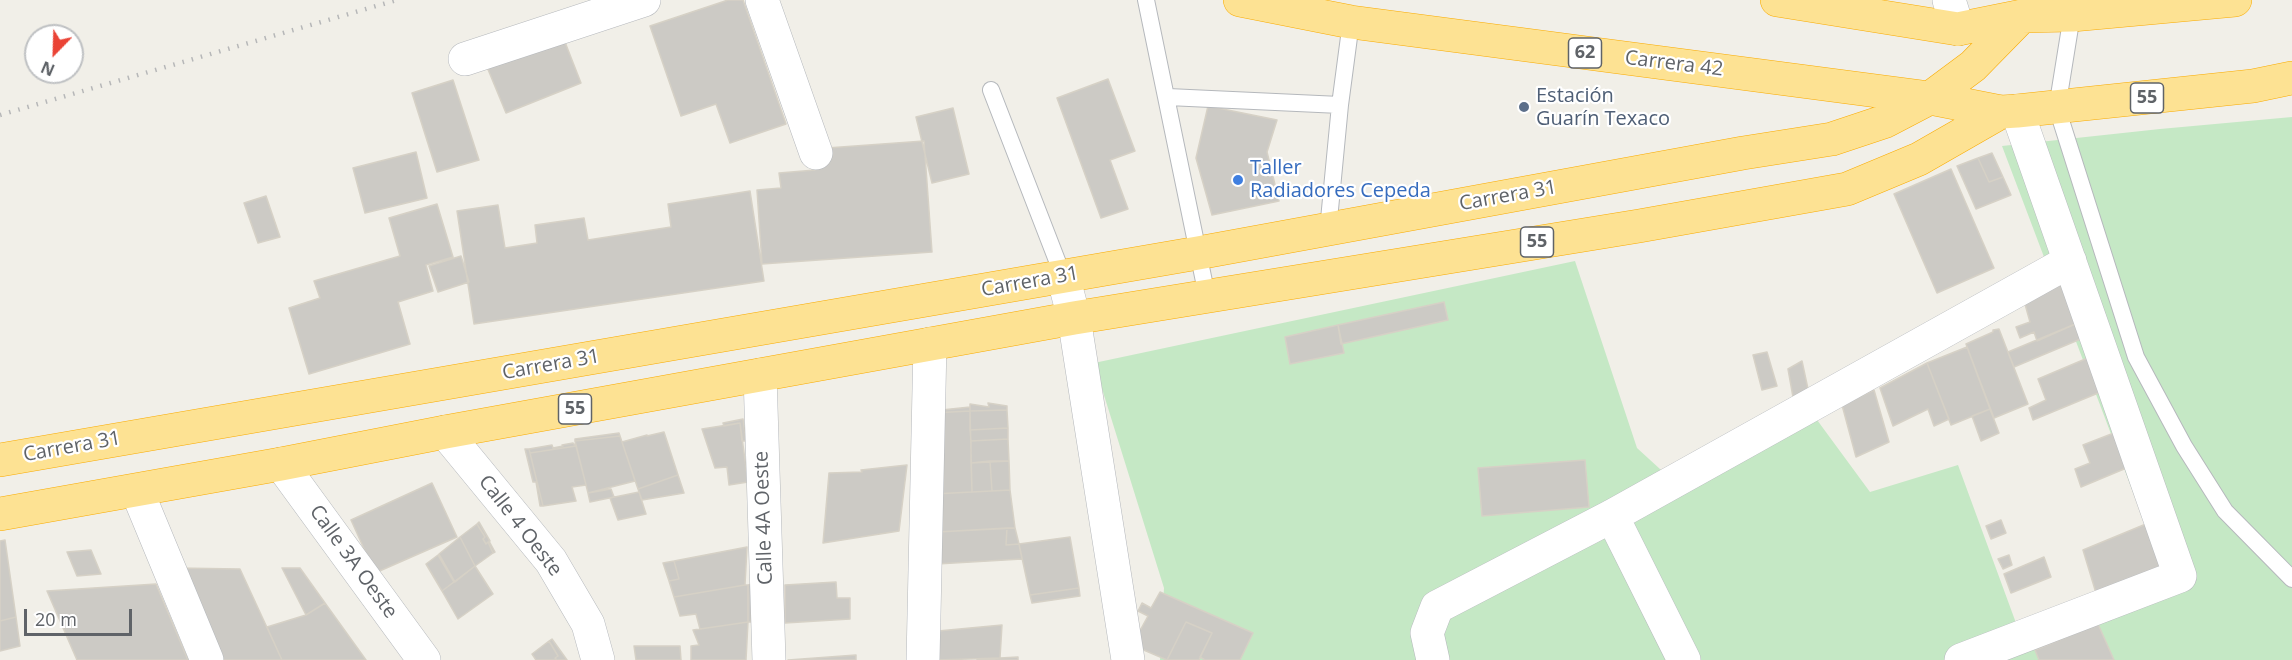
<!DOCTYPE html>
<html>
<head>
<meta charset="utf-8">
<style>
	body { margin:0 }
	#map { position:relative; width:2292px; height:660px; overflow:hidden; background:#f1efe8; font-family:"Open Sans",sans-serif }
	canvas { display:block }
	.north { position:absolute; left:24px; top:24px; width:60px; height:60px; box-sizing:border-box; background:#fff; border:2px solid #bfc1c3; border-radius:50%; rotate:203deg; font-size:16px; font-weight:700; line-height:24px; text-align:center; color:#5f6368 }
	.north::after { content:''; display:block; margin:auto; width:21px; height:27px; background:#ea4335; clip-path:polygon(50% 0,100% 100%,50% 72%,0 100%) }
	.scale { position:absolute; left:24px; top:609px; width:108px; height:27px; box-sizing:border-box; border:3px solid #5f6368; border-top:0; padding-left:8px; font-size:18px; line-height:21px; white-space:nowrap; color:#5f6368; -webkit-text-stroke:4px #fff; paint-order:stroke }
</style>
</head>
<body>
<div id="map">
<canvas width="2292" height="660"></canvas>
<div class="north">N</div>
<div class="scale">20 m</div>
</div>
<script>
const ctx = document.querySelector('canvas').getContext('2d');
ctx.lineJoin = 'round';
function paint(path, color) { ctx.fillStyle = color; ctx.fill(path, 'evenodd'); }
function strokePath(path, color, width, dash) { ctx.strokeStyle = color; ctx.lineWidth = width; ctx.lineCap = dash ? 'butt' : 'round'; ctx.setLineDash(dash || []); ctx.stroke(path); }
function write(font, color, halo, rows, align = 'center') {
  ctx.font = font + ' "Open Sans",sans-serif'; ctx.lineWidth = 4.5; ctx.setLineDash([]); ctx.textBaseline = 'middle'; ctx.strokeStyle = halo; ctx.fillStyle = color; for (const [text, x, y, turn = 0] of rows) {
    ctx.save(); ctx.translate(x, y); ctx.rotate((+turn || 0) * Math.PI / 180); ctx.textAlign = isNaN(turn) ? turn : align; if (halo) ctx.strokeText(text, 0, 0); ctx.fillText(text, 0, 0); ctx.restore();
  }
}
paint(new Path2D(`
	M2292,117V660H1160L1164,588L1094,363L1575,261L1637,448L1672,480L1809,409L1870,492L1958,465L2016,623L2164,574L2002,146L2160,129Z`), '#c5e8c5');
const building = new Path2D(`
	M728,0H743L786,124L730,143L716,104L681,116L650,26Z
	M563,37L581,83L506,113L487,67Z
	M1108,79L1135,151L1110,160L1128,209L1101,218L1057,98Z
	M453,80L479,160L437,172L412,93Z
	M1208,106L1277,120L1267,152L1279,201L1212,215L1196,158Z
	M953,108L969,174L932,183L916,117Z
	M924,141L932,252L762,264L757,190L781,188L779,173L815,170L813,149Z
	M416,152L427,198L365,213L353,168Z
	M1992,153L2003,177L1989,182L1978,158Z
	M1978,158L1989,182L2003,177L2011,195L1976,209L1957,166Z
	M1951,169L1994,268L1937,293L1894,194Z
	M750,191L764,281L474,324L457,211L498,205L505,248L537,243L535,225L584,218L588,240L671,227L668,204Z
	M266,196L280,237L258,243L244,203Z
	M437,204L453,257L426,265L433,291L398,302L410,344L309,374L289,308L320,298L314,281L400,256L389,218Z
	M461,256L469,282L438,292L429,266Z
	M2069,281L2080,322L2037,341L2034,332L2020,338L2016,327L2030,322L2023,297Z
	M1444,302L1448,320L1341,344L1338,325Z
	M2080,322L2083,338L2014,367L2008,352Z
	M1338,325L1344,353L1290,364L1285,337Z
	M1999,329L2028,404L1994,418L1966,344L1993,332V330Z
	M1967,347L1990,409L1951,425L1927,363Z
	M1767,352L1777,386L1762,390L1753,355Z
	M2090,357L2103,391L2033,420L2029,408L2046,400L2038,379Z
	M1802,361L1808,389L1793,397L1788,369Z
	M1927,363L1949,419L1934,426L1928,409L1893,426L1880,388Z
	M1874,390L1889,442L1856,457L1842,405Z
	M988,403L1007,406V410L970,411V404L989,407Z
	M970,407V411L932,413V411Z
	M1990,409L1999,433L1981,441L1972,416Z
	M1007,410L1008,428L970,430V411Z
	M970,411L972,492L934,494L932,413Z
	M743,419L746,441H742L740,423L724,426L723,423Z
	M740,423L748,482L729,485L727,467L715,468L702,429Z
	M1008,428V439L971,441L970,430Z
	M2119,431L2136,464L2081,487L2075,469L2090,463L2083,445Z
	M664,432L678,475L638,489L622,442L647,435V436Z
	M619,433L620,436L575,441V439Z
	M620,436L635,481L588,493L575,441Z
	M1008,439L1009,461L971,463V441Z
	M573,443L576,446L530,453L529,449L552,445L553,448L563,446L562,445Z
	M576,446L586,485L572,487L576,501L543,506L530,453Z
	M525,449H529L543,506H540L536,482H533Z
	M1585,460L1589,507L1482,516L1478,468Z
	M990,461L992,491L972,492L971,463Z
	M990,461H1009L1010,490L992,491Z
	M907,465L899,531L823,543L829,473L862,472L861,470Z
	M678,475L684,493L642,500L638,489Z
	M432,483L457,537L375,573L351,520Z
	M611,489L614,497L590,502L588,493Z
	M1010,490L1015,528L937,532L934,494Z
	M639,492L646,514L618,520L610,498Z
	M2158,519L2171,562L2096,593L2083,550Z
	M2001,520L2006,533L1991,539L1986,526Z
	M479,522L490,541H489L495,552L493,553L488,542L486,544L483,539L485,537L477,524Z
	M477,524L485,537L483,539L486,544L488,542L493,553L475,566L460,537Z
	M1007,528L1006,545L1019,544L1022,559L937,564V532Z
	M1007,528H1015L1019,544L1006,545Z
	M460,537L475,566L455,582L439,554Z
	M1070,537L1079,588L1030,595L1019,544Z
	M5,540L16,617L0,621V541Z
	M747,547L745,585L674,597L669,581L679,579L674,561Z
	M91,550L101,574L77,576L67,552Z
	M438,555L454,582L442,591L426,564Z
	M2009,555L2012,565L2003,569L1998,559Z
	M2044,557L2051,577L2011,593L2004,574Z
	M674,561L679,579L669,581L663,563Z
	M475,566L493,594L458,619L442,591Z
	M176,568L240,569L282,660H214Z
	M282,568H300L325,603L306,615Z
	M836,582L837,598H850V619L785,623V585Z
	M156,584L188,660H77L47,591Z
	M752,584L751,622H748V585Z
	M745,585H748V622L700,629L696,614L680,616L674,597Z
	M1079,588L1080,596L1032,603L1030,595Z
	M1160,592L1253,633L1240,660H1205L1200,657L1212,633L1186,622L1167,660L1132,645L1148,616L1138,611L1142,603L1151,608Z
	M325,603L366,660H282L267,627L306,615Z
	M16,617L20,646L0,651V621Z
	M748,622L746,660H691V646L699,645L693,630Z
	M1186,622L1212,633L1199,660H1167Z
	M2098,624L2114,660H2039L2035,650Z
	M1002,625L1000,658L936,660L938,631Z
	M552,639L567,660H557L555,658L558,656L549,641Z
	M549,641L558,656L555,658L557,660H536L532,654Z
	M634,646H680L681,660H636Z
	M856,655V660H788Z
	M1018,657V660H977L1000,658Z`);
paint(building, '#cccac5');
strokePath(building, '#d6d1c6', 1.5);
const lane = new Path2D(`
	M1146,0L1207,296
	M2075,13L2072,15L2057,108L2136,357L2184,446L2225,511L2292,579
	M991,90L1063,276
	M1168,97L1340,105
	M1328,230L1340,105L1351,22`);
const street = new Path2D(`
	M762,0L816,153
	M1949,0L1958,29
	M465,59L644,0
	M1063,276L1074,318L1128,660
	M760,375L769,660
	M445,432L551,561L588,624L598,660
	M281,464L424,660
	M137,491L207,660
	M1612,516L1684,660
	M923,660L930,344
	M1433,660L1427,633L1437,607L1612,516L2070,261
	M1961,660L2180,576L2017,111`);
const highway = new Path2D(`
	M1240,0L1351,22L1930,98L2001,112L2017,111L2253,86L2292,78
	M1777,0L1958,29L2022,16L2072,15L2235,0
	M0,460L1198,253L1743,153L1832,139L1886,121L1930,98L1973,66L2022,16
	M0,514L281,464L445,432L1074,318L1639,226L1847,189L1919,159L2001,112`);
strokePath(lane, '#b5b8bc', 18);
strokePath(street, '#b5b8bc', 34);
strokePath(highway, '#f9ab00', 34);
strokePath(lane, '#fff', 16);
strokePath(street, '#fff', 33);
strokePath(highway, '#fde293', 33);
strokePath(new Path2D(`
	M0,115L397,0`), '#b6b7b8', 4.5, [1.5, 8]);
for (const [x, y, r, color] of [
	[1524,107,6,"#5c6f8a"],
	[1238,180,6,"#3f7fe0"]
]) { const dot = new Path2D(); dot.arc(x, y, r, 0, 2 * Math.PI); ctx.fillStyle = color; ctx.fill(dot); strokePath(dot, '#fff', 2); }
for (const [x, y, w] of [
	[1585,53,33],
	[2147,98,33],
	[1537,242,33],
	[575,409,33]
]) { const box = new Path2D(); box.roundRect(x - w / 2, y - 15, w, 30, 4.5); ctx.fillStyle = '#fff'; ctx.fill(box); strokePath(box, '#5f6368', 1.5); }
write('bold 18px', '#5f6368', null, [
	["62",1585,53],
	["55",2147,98],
	["55",1537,242],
	["55",575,409]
]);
write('20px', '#5f6368', '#fff', [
	["Carrera 42",1674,64,7],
	["Carrera 31",1508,196,-10],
	["Carrera 31",1030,282,-10],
	["Carrera 31",551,365,-10],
	["Carrera 31",72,447,-10],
	["Calle 4A Oeste",764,518,-92],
	["Calle 4 Oeste",520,526,52],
	["Calle 3A Oeste",353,562,54]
]);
write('20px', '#4e5e75', '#fff', [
	["Estación",1536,96],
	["Guarín Texaco",1536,119]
], 'left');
write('20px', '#366cbe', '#fff', [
	["Taller",1250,168],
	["Radiadores Cepeda",1250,191]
], 'left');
</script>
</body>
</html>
